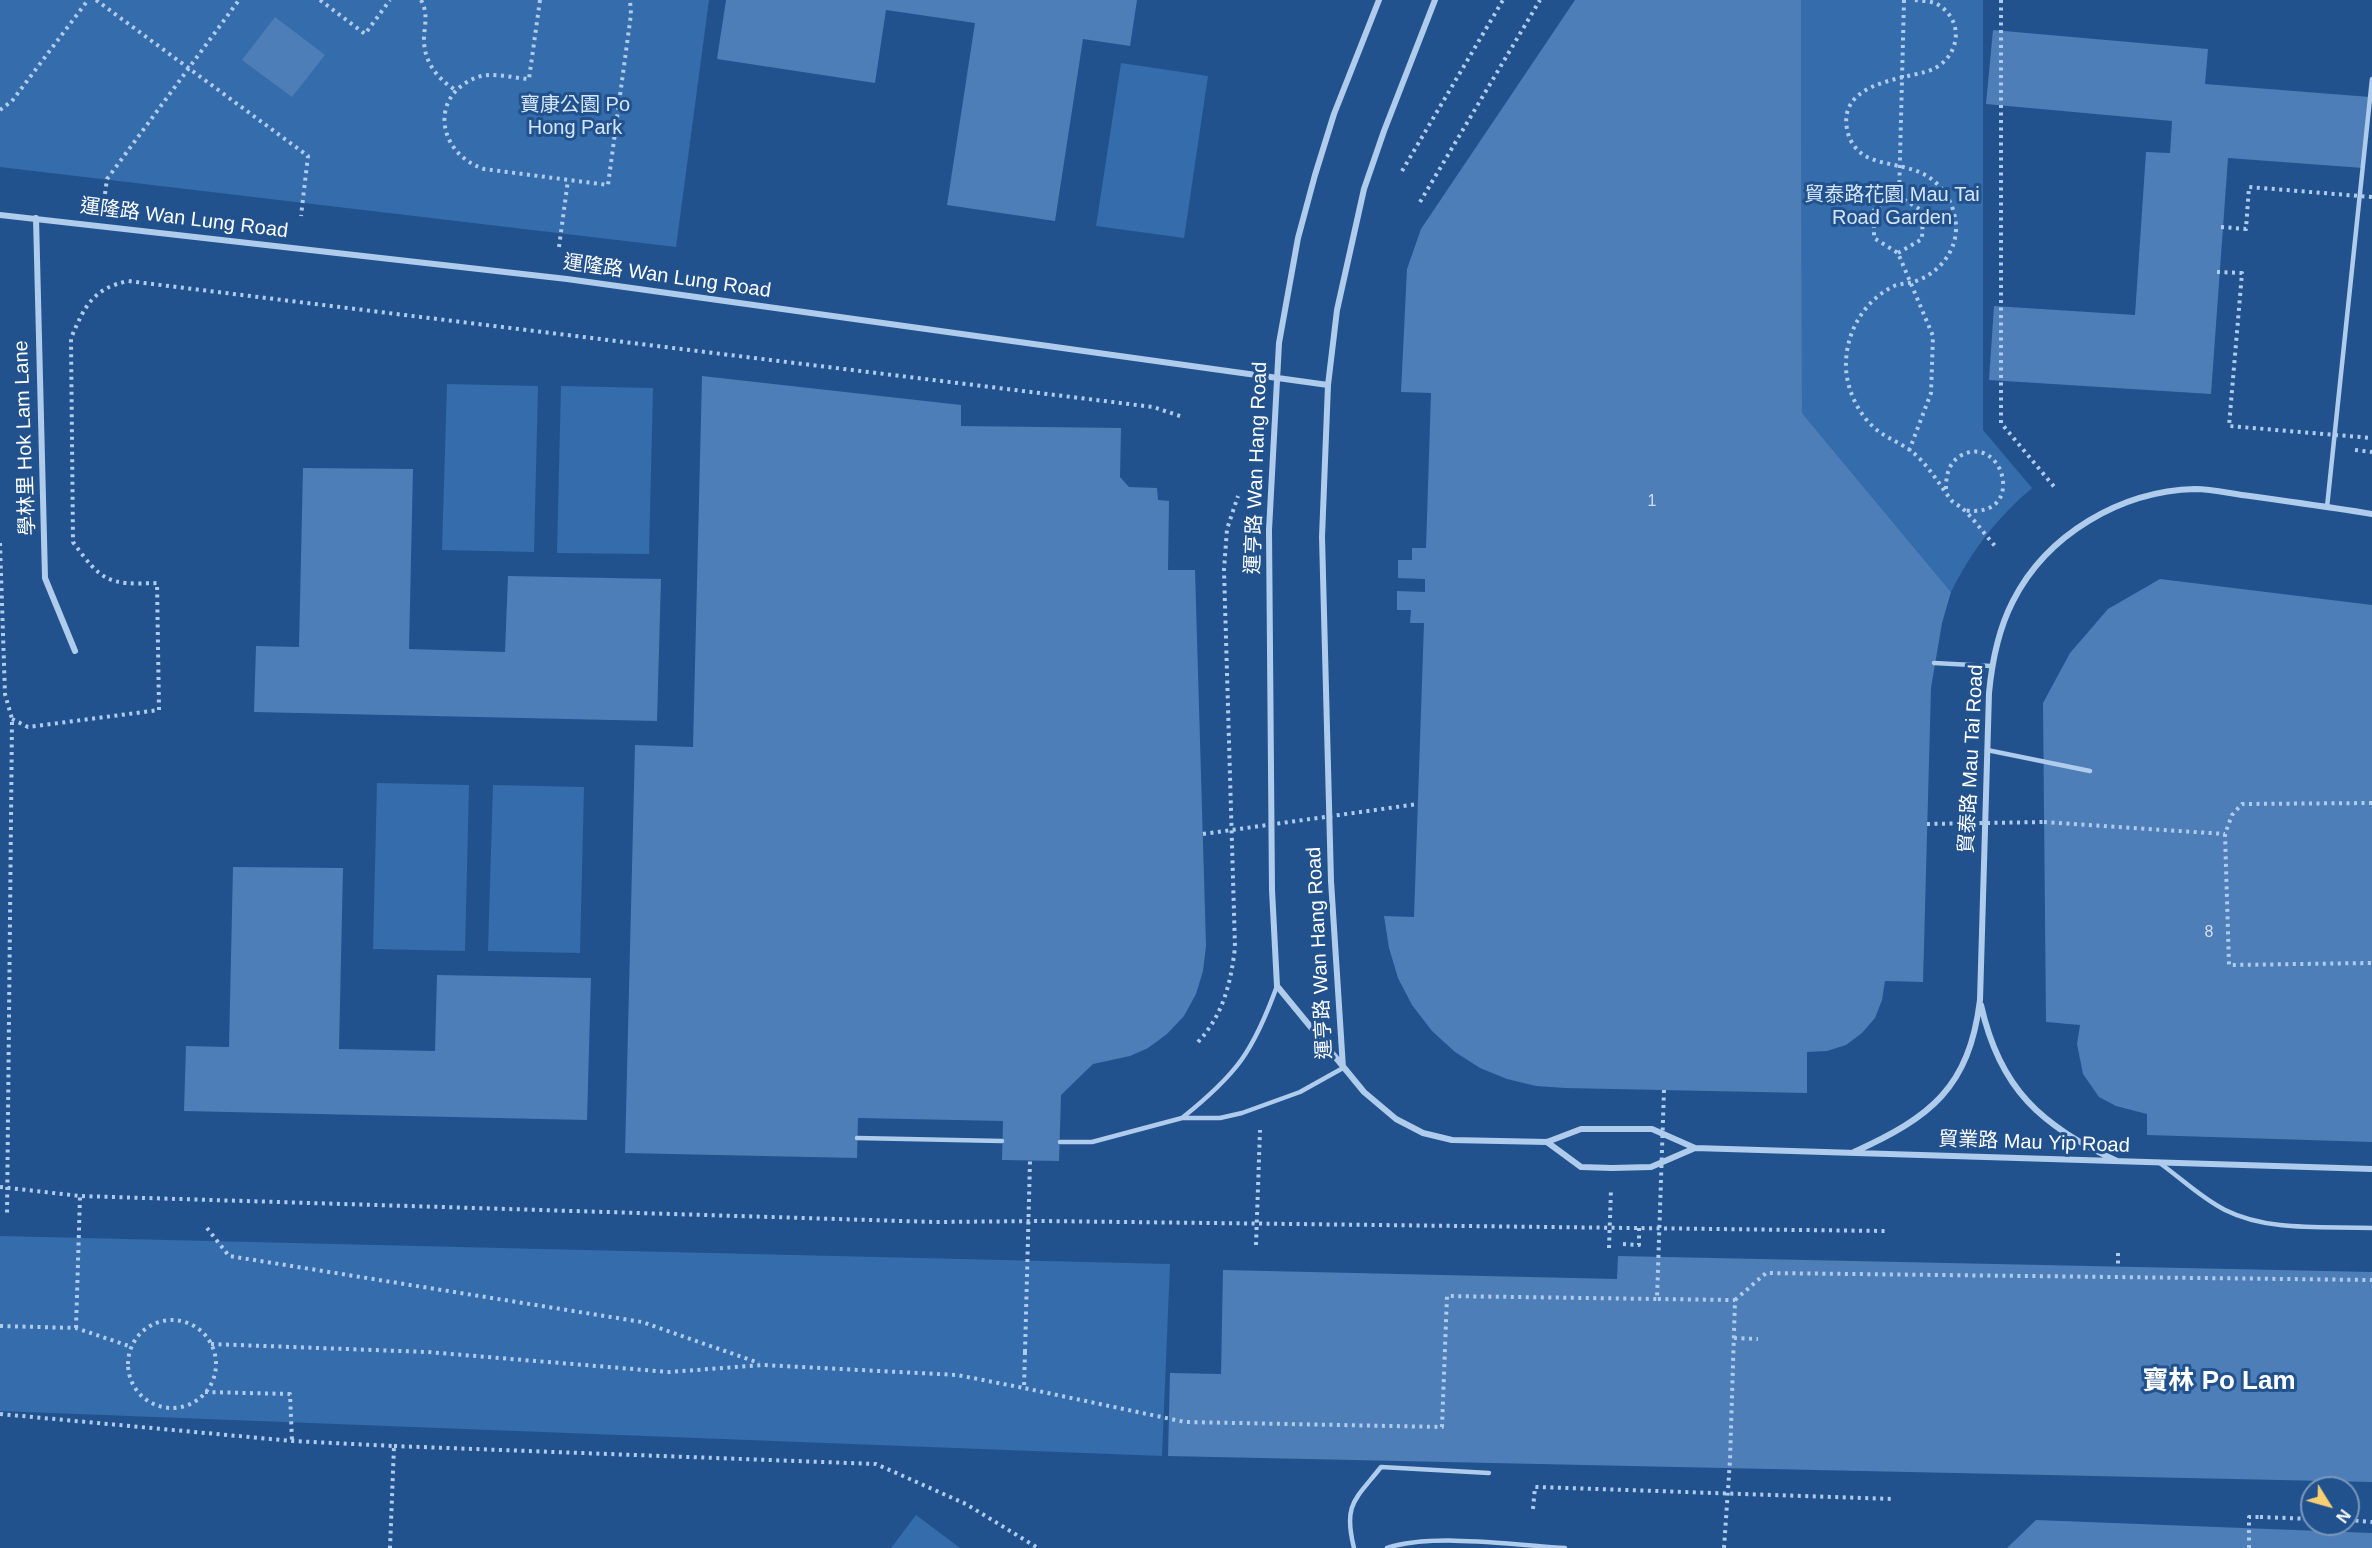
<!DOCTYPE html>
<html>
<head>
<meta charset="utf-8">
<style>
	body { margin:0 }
	#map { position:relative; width:2372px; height:1548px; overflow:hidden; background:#21528e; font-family:Arial,sans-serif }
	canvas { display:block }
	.north { position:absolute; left:2300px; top:1476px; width:60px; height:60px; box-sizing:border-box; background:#21528e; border:2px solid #7a97bb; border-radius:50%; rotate:127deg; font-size:16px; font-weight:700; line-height:24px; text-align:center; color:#fff }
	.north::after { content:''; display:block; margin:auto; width:21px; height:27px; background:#f9d071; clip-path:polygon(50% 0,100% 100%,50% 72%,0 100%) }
</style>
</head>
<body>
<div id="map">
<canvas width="2372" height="1548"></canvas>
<div class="north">N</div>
</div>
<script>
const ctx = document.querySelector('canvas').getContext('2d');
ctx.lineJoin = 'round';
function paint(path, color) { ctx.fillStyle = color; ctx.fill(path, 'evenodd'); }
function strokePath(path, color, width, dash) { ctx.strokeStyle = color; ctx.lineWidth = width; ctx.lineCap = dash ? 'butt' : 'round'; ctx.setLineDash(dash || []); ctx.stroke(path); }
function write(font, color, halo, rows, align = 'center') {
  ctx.font = font + ' Arial,"Noto Sans TC",sans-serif'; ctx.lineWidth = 6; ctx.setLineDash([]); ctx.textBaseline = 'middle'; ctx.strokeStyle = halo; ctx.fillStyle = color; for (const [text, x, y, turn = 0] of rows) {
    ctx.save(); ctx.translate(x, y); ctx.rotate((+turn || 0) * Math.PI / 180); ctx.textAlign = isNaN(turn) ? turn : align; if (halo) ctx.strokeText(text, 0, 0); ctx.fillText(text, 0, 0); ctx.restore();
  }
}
paint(new Path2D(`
	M0,0H709L676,247L0,167Z
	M1801,0H1983V430L2032,488C1997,518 1972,550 1951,592L1802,413Z
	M1121,63L1208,76L1184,238L1096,226Z
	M447,384L538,386L534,552L442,550Z
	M561,386L653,388L649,554L557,553Z
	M377,783L469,785L465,951L373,949Z
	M493,785L584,787L580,953L488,951Z
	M0,1236L1170,1264L1162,1456L0,1411Z
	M916,1515L960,1548H891Z`), '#356cab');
paint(new Path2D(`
	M726,0H1137L1130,46L1083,39L1055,221L947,205L975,23L886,10L875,83L717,59Z
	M1575,0H1801L1802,413L1951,592L1942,623L1931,688L1923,982L1885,981L1882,1000L1875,1018L1862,1033L1846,1045L1827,1051L1807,1052V1093L1565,1088L1536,1086L1507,1079L1480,1068L1455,1052L1432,1031L1412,1005L1398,978L1389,948L1384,916L1414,917L1424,623H1410L1411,610H1397V591L1425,592V579L1398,578V560H1412V548H1426L1431,393L1401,392L1407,269L1421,229Z
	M275,17L325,55L292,97L242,60Z
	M1993,30L2208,49L2205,84L2370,97L2363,168L2228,158L2211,394L1989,380L1994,306L2135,315L2146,152L2170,153L2172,121L1986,104Z
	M702,376L961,405V426L1121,428L1120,477L1129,487L1157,488L1158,500L1169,501L1168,570H1195L1206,946L1203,971L1196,994L1184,1016L1167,1034L1148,1048L1130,1056L1093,1064L1061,1095L1059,1161L1002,1160L1003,1121L858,1118L857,1158L625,1153L635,745L693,747Z
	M303,468L413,469L409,649L505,652L508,576L661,579L657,721L254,712L256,646L299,647Z
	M2160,579L2372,605V1142L2147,1135V1114L2116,1106L2099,1097L2083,1074L2077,1044L2080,1025L2046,1022L2043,703L2070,653L2108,609Z
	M233,867L343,868L339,1049L435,1051L437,975L591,978L587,1120L184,1111L186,1046L229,1047Z
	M1618,1256L2372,1272V1482L1168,1456L1170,1373L1221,1374L1223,1270L1617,1279Z
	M2036,1520L2372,1533V1548H2007Z`), '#4e7eb7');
strokePath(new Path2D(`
	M96,0L308,156L301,216
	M320,0L365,34L390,0
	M421,0C428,13 425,23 424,37C423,61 437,79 457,91
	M540,0L529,79C513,78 493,72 478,77C429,94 436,153 484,169L608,185L631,14L630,0
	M1904,0L1899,197L1874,210V238L1898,253L1933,336L1931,393L1909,451
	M1915,0C1922,1 1931,1 1937,4C1969,23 1957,64 1925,72C1895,80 1839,85 1847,129C1849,141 1856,151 1867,157C1889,167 1917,165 1935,182C1948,193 1955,209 1956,226C1957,251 1939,273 1916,281C1909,284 1901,283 1894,286C1865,300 1847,330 1846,362C1845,388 1859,418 1881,433C1893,441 1909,447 1919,458C1932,471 1941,487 1952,501C1955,504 1960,506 1963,509C1975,520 1985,535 1996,547
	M2001,0V423L2056,489
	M0,110L12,101L88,0
	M1402,171L1503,0
	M105,194L107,179L239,0
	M1420,202L1540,0
	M559,247L568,180
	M1898,253L1922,239L1923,211L1899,197
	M2355,450L2372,452
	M1946,489C1946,476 1948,464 1960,456C2004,431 2028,521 1964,510
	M0,543L5,694L12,719L7,1217
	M12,719L28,727L159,710L157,583C108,585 102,582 73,542L71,338C85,306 92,289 128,281L1153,407L1183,417
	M2372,803L2242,804L2232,815L2225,834L2229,965L2372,963
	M2044,822L2225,834
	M1198,1042C1223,1015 1231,983 1235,947L1224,570L1227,529L1238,496
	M0,1187L80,1196L935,1222L1041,1221L1885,1231
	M207,1228L229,1256L642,1322L759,1363
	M1623,1244L1639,1245V1228
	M1256,1245L1260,1130
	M1609,1248L1611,1189
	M2118,1253V1264
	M1735,1300L1766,1273L2372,1280
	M128 1364a44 44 0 1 1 88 0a44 44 0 1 1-88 0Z
	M0,1326L76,1328L132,1347
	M76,1328L80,1196
	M1734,1338L1758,1339
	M211,1344L427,1352L669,1372L763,1365L957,1375L1024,1388
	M1025,1352L1024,1388L1185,1422L1442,1427L1447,1296L1657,1299
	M205,1392L290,1394L292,1441
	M0,1414L292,1441L394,1446L390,1548
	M394,1446L876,1464L966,1504L1038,1548
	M1533,1509L1535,1487L1894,1499
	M2260,1517L2312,1519
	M2348,1520L2372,1522
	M1724,1548L1730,1460`), '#b0ccec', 4, [3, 4.5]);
strokePath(new Path2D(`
	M2327,507L2372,79
	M1934,663L1991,666
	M1987,750L2090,771
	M1182,1118C1237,1074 1253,1052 1277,986
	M857,1138L1002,1141
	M1060,1142H1092L1182,1118H1220L1242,1113L1300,1092L1343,1068
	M2161,1164C2182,1179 2201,1198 2225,1210C2269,1232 2324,1226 2372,1228
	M1354,1548C1343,1504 1355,1500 1381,1467L1489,1473
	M1387,1548C1431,1533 1516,1545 1565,1548`), '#b0ccec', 4.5);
strokePath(new Path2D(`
	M1379,0L1334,114L1315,175L1298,238L1279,343L1269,530L1272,890L1277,986L1364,1092L1396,1119L1423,1133L1452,1140L1547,1142L1581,1129H1652L1695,1148L2372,1169
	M0,215L567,279L1328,385
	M36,218L45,578L75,651
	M1981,1005C2000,1090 2041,1125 2117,1161
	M1343,1068L1331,881L1322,537L1328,385L1337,310L1364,189L1384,131L1435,0
	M1547,1142L1581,1167L1612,1168L1651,1167L1695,1148
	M1854,1152C1931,1117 1969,1088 1980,1000L1989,693C1992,661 1998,630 2013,601C2047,534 2121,491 2195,489C2213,489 2232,494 2250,496C2291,502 2331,507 2372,514`), '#b0ccec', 6);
strokePath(new Path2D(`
	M2221,227L2246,229L2249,187L2372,197
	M2217,272L2242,273L2229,426L2372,438
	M1927,824L2044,822
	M1203,834L1418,804
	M1664,1090L1657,1299L1735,1300L1730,1460
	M1025,1352L1030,1161
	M2249,1548V1517H2260`), '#b0ccec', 4, [3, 4.5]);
write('16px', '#d3dfed', null, [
	["1",1652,502],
	["8",2209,933]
]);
write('20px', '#d5e5f9', '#21528e', [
	["寶康公園 Po",575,105],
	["Hong Park",575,128],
	["貿泰路花園 Mau Tai",1892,195],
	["Road Garden",1892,218]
]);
write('20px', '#fff', '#21528e', [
	["運隆路 Wan Lung Road",184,219,7],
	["運隆路 Wan Lung Road",667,277,8],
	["學林里 Hok Lam Lane",25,438,-92],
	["運亨路 Wan Hang Road",1257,468,-88],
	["貿泰路 Mau Tai Road",1972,759,-87],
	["運亨路 Wan Hang Road",1320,953,-93],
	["貿業路 Mau Yip Road",2034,1143,2]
]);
write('bold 26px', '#fff', '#21528e', [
	["寶林 Po Lam",2219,1382]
]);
</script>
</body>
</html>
